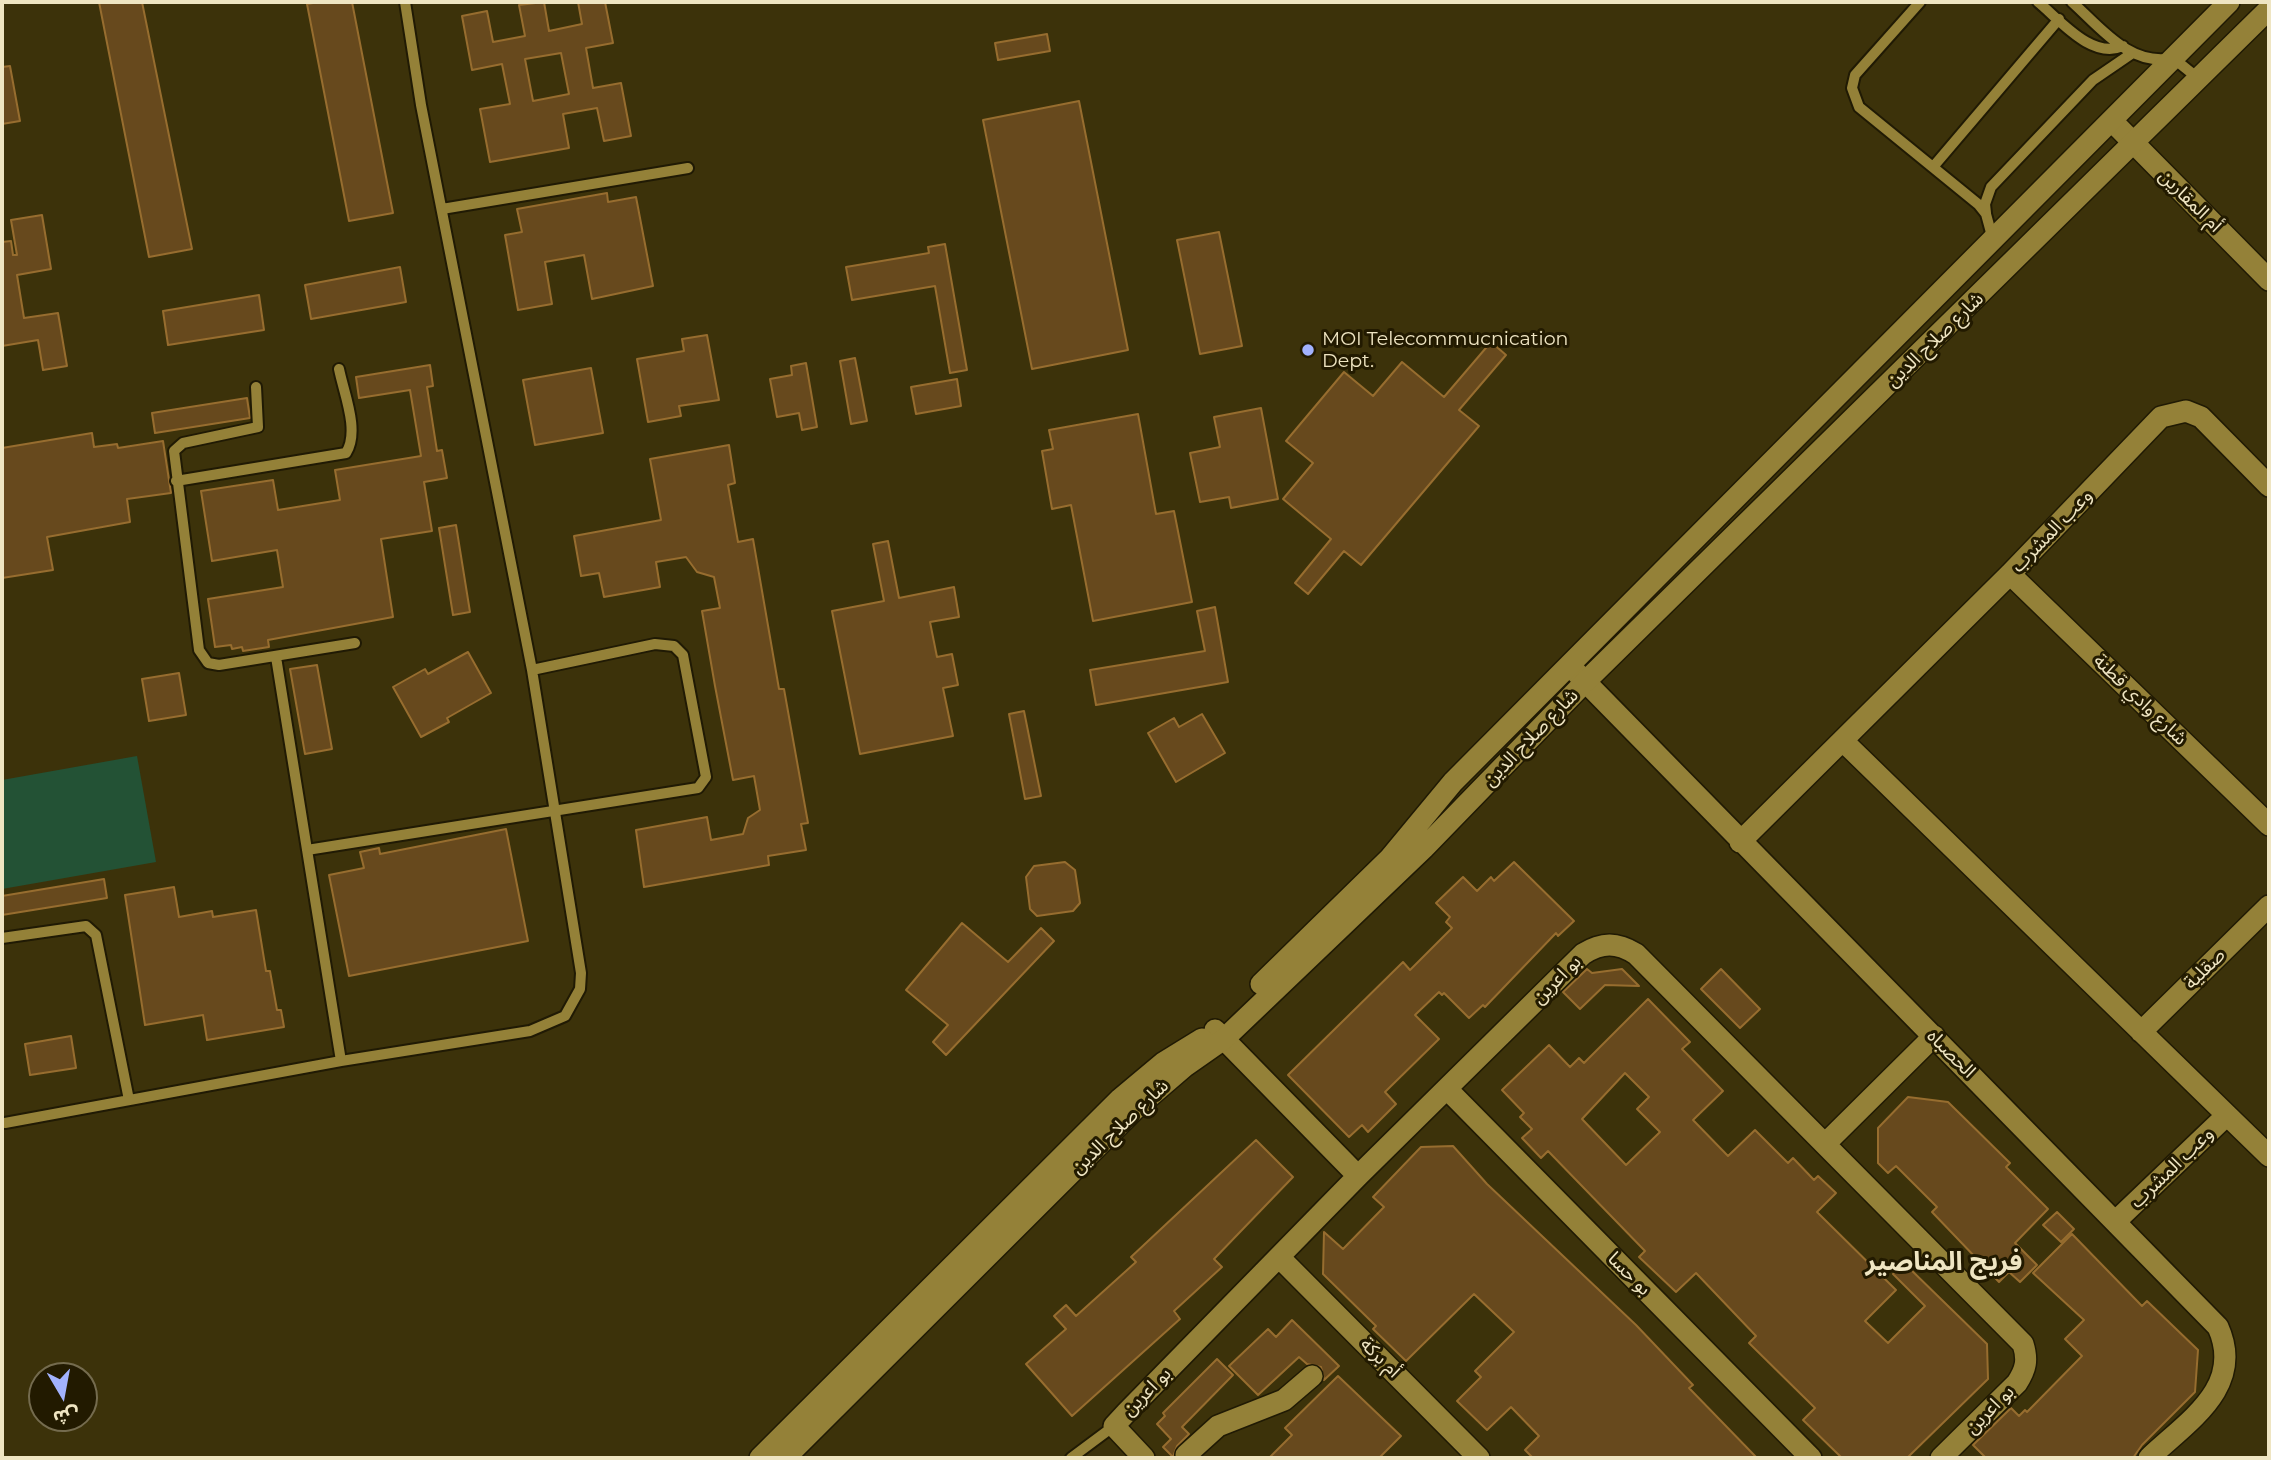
<!DOCTYPE html>
<html>
<head>
<meta charset="utf-8">
<style>
	body { margin:0 }
	#map { position:relative; width:2271px; height:1460px; overflow:hidden; background:#3c320a; font-family:Montserrat,"Noto Sans Arabic",sans-serif }
	canvas { display:block }
	.frame { position:absolute; inset:0; border:4px solid #efe5c2; pointer-events:none }
	.north { position:absolute; left:28px; top:1362px; width:70px; height:70px; box-sizing:border-box; background:#221a00; border:2px solid #746b4e; border-radius:50%; rotate:170deg; font-size:19px; font-weight:700; line-height:28px; text-align:center; color:#efe5c2 }
	.north::after { content:''; display:block; margin:auto; width:24px; height:32px; background:#a2b2fd; clip-path:polygon(50% 0,100% 100%,50% 72%,0 100%) }
</style>
</head>
<body>
<div id="map">
<canvas width="2271" height="1460"></canvas>
<div class="frame"></div>
<div class="north">ش</div>
</div>
<script>
const ctx = document.querySelector('canvas').getContext('2d');
ctx.lineJoin = 'round';
function paint(path, color) { ctx.fillStyle = color; ctx.fill(path, 'evenodd'); }
function strokePath(path, color, width, dash) { ctx.strokeStyle = color; ctx.lineWidth = width; ctx.lineCap = dash ? 'butt' : 'round'; ctx.setLineDash(dash || []); ctx.stroke(path); }
function write(font, color, halo, rows, align = 'center') {
  ctx.font = font + ' Montserrat,"Noto Sans Arabic",sans-serif'; ctx.lineWidth = 6; ctx.setLineDash([]); ctx.textBaseline = 'middle'; ctx.strokeStyle = halo; ctx.fillStyle = color; for (const [text, x, y, turn = 0] of rows) {
    ctx.save(); ctx.translate(x, y); ctx.rotate((+turn || 0) * Math.PI / 180); ctx.textAlign = isNaN(turn) ? turn : align; if (halo) ctx.strokeText(text, 0, 0); ctx.fillText(text, 0, 0); ctx.restore();
  }
}
paint(new Path2D(`
	M137,756L156,862L2,889V780Z`), '#235235');
const building = new Path2D(`
	M99,2H142L192,249L149,257Z
	M319,2H352L393,213L349,221L307,4Z
	M544,2L549,31L582,24L578,2H605L613,43L586,48L593,88L621,83L631,136L604,141L597,108L563,114L569,148L490,162L480,109L510,104L502,64L472,70L462,16L487,11L493,42L525,36L519,5ZM561,53L569,94L533,101L525,59Z
	M1047,34L1050,51L998,60L995,43Z
	M10,66L20,121L2,124V67Z
	M1079,101L1128,350L1032,369L983,120Z
	M607,193L608,202L636,197L653,286L592,299L584,255L545,262L552,304L518,310L505,235L522,232L517,209Z
	M42,215L51,269L17,275L24,318L58,313L67,366L43,370L38,340L2,346V242L11,241L13,255H17L11,220Z
	M1219,232L1242,346L1200,354L1177,240Z
	M945,244L967,370L950,373L935,286L852,300L846,267L929,253L928,247Z
	M400,267L406,302L311,319L305,285Z
	M259,295L264,330L168,345L163,311Z
	M707,335L719,400L679,406L681,416L648,422L637,359L684,351L682,339Z
	M1491,342L1506,355L1459,410L1479,426L1361,565L1344,551L1308,594L1295,583L1331,539L1283,499L1313,463L1286,441L1344,372L1373,396L1402,362L1444,397Z
	M855,358L867,421L851,424L840,361Z
	M806,363L817,427L802,430L799,413L777,417L770,379L792,375L791,366Z
	M430,365L433,386L427,387L437,451L442,450L447,478L424,482L432,531L381,539L393,617L268,640L269,647L243,651L242,647L232,649L231,645L215,647L208,599L283,587L277,550L212,561L201,491L273,480L278,510L340,500L335,470L421,456L410,390L359,398L356,377Z
	M591,368L603,433L535,445L523,380Z
	M957,379L961,406L916,414L911,387Z
	M247,398L250,418L155,433L152,413Z
	M1261,408L1278,499L1231,508L1229,497L1200,502L1190,453L1220,447L1214,417Z
	M1138,414L1156,514L1174,511L1192,602L1093,621L1071,505L1052,509L1042,451L1053,449L1049,430Z
	M92,433L94,447L117,444L118,448L163,441L171,493L127,499L130,522L47,537L53,570L2,578V448Z
	M729,445L735,483L728,485L738,542L753,539L779,689H784L808,823L801,824L806,850L768,856L769,865L644,887L636,830L707,817L711,840L743,834L748,818L760,810L754,776L733,780L715,686L702,611L720,608L714,577L697,572L686,557L656,562L660,587L604,597L599,573L581,576L574,536L661,520L650,459Z
	M456,525L470,612L453,615L439,528Z
	M888,541L899,598L954,587L959,617L930,622L937,657L952,654L958,685L943,688L953,736L860,754L832,611L884,601L873,544Z
	M1215,607L1228,682L1096,705L1090,670L1205,651L1197,611Z
	M468,652L491,693L447,718L449,722L421,737L393,687L425,669L428,674Z
	M317,665L332,749L305,754L290,669Z
	M179,673L186,715L149,721L142,679Z
	M1024,711L1041,796L1025,799L1009,714Z
	M1202,714L1225,753L1176,782L1148,733L1174,718L1179,727Z
	M506,829L528,941L349,976L329,875L364,868L360,852L379,848L380,854Z
	M1065,862L1075,870L1080,903L1073,911L1037,916L1030,909L1026,877L1034,866Z
	M1514,862L1574,921L1558,936L1556,933L1485,1007L1483,1005L1469,1018L1444,993L1442,995L1439,992L1415,1015L1439,1039L1385,1092L1396,1104L1368,1132L1362,1125L1349,1137L1288,1075L1403,962L1410,970L1452,928L1446,922L1450,917L1436,903L1463,877L1477,891L1491,877L1494,881Z
	M104,879L107,898L2,915V896Z
	M174,887L179,917L212,911L213,917L256,910L266,971H270L277,1010H281L284,1027L207,1040L203,1015L145,1025L125,895Z
	M962,923L1008,962L1041,928L1054,941L946,1055L933,1042L948,1025L906,990Z
	M1587,969L1592,973L1622,969L1639,986L1605,985L1580,1009L1563,992Z
	M1721,969L1760,1009L1740,1028L1701,989Z
	M1648,999L1690,1042L1682,1049L1723,1091L1693,1120L1728,1156L1755,1130L1788,1163L1793,1158L1814,1180L1818,1176L1836,1193L1817,1212L1896,1290L1865,1321L1888,1343L1925,1306L1893,1274L1904,1263L1987,1344L1988,1379L1907,1458H1842L1803,1420L1815,1408L1749,1343L1756,1336L1696,1273L1676,1292L1639,1257L1645,1251L1548,1151L1541,1158L1522,1138L1532,1129L1520,1117L1524,1113L1502,1090L1549,1045L1570,1067L1579,1058L1584,1063ZM1625,1073L1649,1097L1637,1109L1660,1132L1626,1165L1582,1119Z
	M71,1036L76,1068L30,1075L25,1044Z
	M1908,1097L1948,1102L2010,1163L2006,1167L2048,1209L2015,1243L2037,1265L2020,1282L2009,1272L1999,1282L1932,1212L1937,1207L1896,1166L1888,1173L1878,1163V1128Z
	M1256,1140L1293,1177L1214,1259L1222,1267L1174,1311L1180,1319L1072,1416L1026,1364L1066,1329L1054,1316L1066,1305L1076,1316L1136,1262L1131,1257Z
	M1453,1146L1487,1184L1636,1325L1693,1385L1689,1388L1757,1458H1533L1525,1450L1539,1436L1511,1407L1487,1430L1457,1401L1481,1377L1475,1371L1514,1332L1474,1294L1406,1361L1373,1329L1376,1326L1323,1274L1324,1232L1343,1249L1384,1207L1373,1197L1421,1147Z
	M2057,1212L2074,1229L2061,1242L2043,1225Z
	M2072,1234L2142,1306L2147,1301L2198,1350L2195,1392L2142,1445L2133,1458H1986L1973,1445L2011,1408L2019,1416L2025,1410L2027,1412L2082,1356L2065,1339L2084,1320L2033,1273Z
	M1292,1320L1339,1366L1324,1380L1321,1367L1307,1364L1299,1357L1258,1395L1229,1366L1268,1329L1276,1337Z
	M1217,1359L1233,1375L1182,1427L1189,1434L1177,1446L1173,1457L1163,1447L1171,1439L1157,1424L1165,1416L1163,1413Z
	M1338,1376L1401,1436L1379,1458H1269L1292,1435L1285,1428Z`);
paint(building, '#67491d');
strokePath(building, '#976d2f', 2);
const lane = new Path2D(`
	M1920,2L1855,75L1852,88L1859,107L1978,204L1986,214L1993,240
	M2038,2C2060,20 2092,60 2123,46
	M2072,2C2101,28 2130,67 2173,58L2199,79
	M1933,167L2059,19
	M442,209L688,168
	M1986,213L1985,204L1991,187L2093,80L2131,54
	M256,387L258,427L183,443L174,451L199,650L208,663L219,665L355,643
	M176,481L346,453C360,431 344,394 339,369
	M276,657L341,1061
	M307,850L698,788L706,777L683,655L674,646L655,644L532,670
	M2,938L86,926L96,935L129,1100
	M5,1123L341,1061L530,1031L565,1016L580,989L581,973L532,670L421,105L405,2
	M1071,1458L1114,1426`);
const street = new Path2D(`
	M2112,121L2269,280
	M2010,574L2269,825
	M1570,666L2218,1327C2245,1387 2188,1421 2149,1458
	M1843,741L2269,1156
	M1740,842L2010,574L2161,417L2186,411L2201,417L2269,486
	M1215,1030L1358,1176
	M2141,1032L2269,906
	M1447,1089L1811,1458
	M1825,1144L1934,1036
	M2116,1221L2227,1115
	M1280,1258L1479,1458
	M1186,1455L1218,1426L1284,1400L1312,1376
	M1144,1458L1114,1426L1126,1413L1358,1176L1583,954C1602,942 1617,942 1636,954L2023,1344C2028,1360 2026,1369 2017,1383L1941,1458`);
const secondary = new Path2D(`
	M1261,984L1390,858L1453,782L2229,2
	M760,1458L1120,1099L1163,1063L1202,1039
	M785,1458L1134,1110L1184,1067L1224,1039L1424,848L1586,681L2269,9`);
strokePath(lane, '#201a04', 14);
strokePath(street, '#201a04', 24);
strokePath(secondary, '#201a04', 24);
strokePath(lane, '#948138', 10);
strokePath(street, '#948138', 21);
strokePath(secondary, '#948138', 21);
for (const [x, y, r, color] of [
	[1308,350,7,"#a2b2fd"]
]) { const dot = new Path2D(); dot.arc(x, y, r, 0, 2 * Math.PI); ctx.fillStyle = color; ctx.fill(dot); strokePath(dot, '#221a00', 2.5); }
write('19px', '#efe5c2', '#221a00', [
	["أم المقارين",2190,201,45],
	["شارع صلاح الدين",1935,340,-44],
	["وعب المشرب",2052,531,-46],
	["شارع وادي قطنة",2140,700,44],
	["شارع صلاح الدين",1531,738,-46],
	["صقلية",2205,969,-45],
	["بو اعرين",1557,980,-45],
	["الحصباه",1951,1054,45],
	["شارع صلاح الدين",1120,1127,-44],
	["وعب المشرب",2172,1168,-44],
	["بو حسا",1629,1274,45],
	["أم بركة",1380,1358,45],
	["بو اعرين",1147,1392,-45],
	["بو اعرين",1990,1410,-45]
]);
write('19px', '#efe5c2', '#221a00', [
	["MOI Telecommucnication",1322,339],
	["Dept.",1322,361]
], 'left');
write('bold 26px', '#efe5c2', '#221a00', [
	["فريج المناصير",1944,1262]
]);
</script>
</body>
</html>
